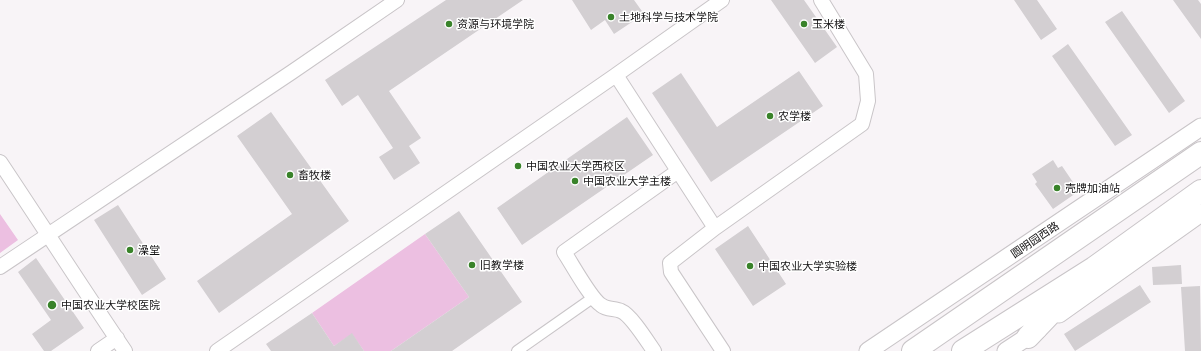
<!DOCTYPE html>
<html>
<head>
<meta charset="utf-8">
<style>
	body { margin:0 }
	canvas { display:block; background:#f8f4f7 }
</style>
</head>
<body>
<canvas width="1201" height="351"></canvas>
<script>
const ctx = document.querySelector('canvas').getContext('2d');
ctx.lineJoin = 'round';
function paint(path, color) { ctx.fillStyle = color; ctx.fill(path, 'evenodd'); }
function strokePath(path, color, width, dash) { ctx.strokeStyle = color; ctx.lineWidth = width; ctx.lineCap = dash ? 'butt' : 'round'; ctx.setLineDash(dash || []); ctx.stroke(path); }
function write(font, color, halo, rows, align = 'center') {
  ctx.font = font + ' Lato,"Noto Sans SC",sans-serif'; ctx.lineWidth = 3; ctx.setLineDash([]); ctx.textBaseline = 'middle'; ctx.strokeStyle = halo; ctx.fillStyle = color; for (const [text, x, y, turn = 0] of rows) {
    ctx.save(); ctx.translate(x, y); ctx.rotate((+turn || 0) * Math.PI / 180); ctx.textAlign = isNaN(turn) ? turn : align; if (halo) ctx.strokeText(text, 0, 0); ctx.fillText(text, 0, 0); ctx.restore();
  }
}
paint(new Path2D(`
	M0,214L18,240L0,253Z
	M425,234L469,297L391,351H364L352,334L334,346L312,313Z`), '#ecbfe1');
paint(new Path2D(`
	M446,0H523L389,91L421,138L409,146L420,163L394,180L379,157L393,148L358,95L342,106L325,80Z
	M572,0H634L644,14L614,34L605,20L591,30Z
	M771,0H804L837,47L815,63Z
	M1014,0H1037L1057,29L1041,40Z
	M1173,0H1198L1201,4V39Z
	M1122,11L1185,101L1169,113L1105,22Z
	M1068,44L1132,135L1115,146L1052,56Z
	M799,71L823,106L711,182L652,93L681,73L717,127Z
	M271,112L349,221L219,313L197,281L292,214L237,136Z
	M627,117L653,155L522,245L497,208Z
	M1053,160L1058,168L1062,166L1079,191L1053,209L1035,184L1037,182L1032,174Z
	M118,205L166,279L142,295L94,220Z
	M459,211L522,302L452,351H391L469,297L425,234Z
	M748,226L786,284L753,306L715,249Z
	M36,258L84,328L51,351H44L32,334L51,320L18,272Z
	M1181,265L1182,284L1153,285L1152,267Z
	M1140,285L1151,302L1075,351L1064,334Z
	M1200,286L1201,351H1185L1181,287Z
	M312,313L334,346L352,333L364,351H271L266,344Z`), '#d3cfd2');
const pedestrian = new Path2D(`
	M517,351L594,297`);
const minor = new Path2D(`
	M722,0L616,75L715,228L670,263L671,272L723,351
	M0,162C42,225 83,289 125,351
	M715,228L862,124L868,101L866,74L821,0
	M0,267L292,72L397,0
	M98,351L117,338
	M217,351L616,75
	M654,351C647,341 631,315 621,311C615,308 607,310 601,305C591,299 572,264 564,252L678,171`);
const tertiary = new Path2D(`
	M1059,314L1201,213
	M868,351L1201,127
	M1006,351L1038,330`);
const primary = new Path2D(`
	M1028,337L1070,293
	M913,351L1201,153
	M963,351L1094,268L1201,191`);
strokePath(pedestrian, '#c9c5c8', 12);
strokePath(minor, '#c9c5c8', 16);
strokePath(tertiary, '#c9c5c8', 19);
strokePath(primary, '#c9c5c8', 24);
strokePath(pedestrian, '#fff', 10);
strokePath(minor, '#fff', 14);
strokePath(tertiary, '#fff', 17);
strokePath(primary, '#fff', 22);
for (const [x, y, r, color] of [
	[611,17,4,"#39832a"],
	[449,24,4,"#39832a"],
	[804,24,4,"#39832a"],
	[770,116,4,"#39832a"],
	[518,166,4,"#39832a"],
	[290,175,4,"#39832a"],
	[575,181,4,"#39832a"],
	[1057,188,4,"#39832a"],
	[130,250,4,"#39832a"],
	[472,265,4,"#39832a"],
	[750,266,4,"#39832a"],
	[52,305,5,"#39832a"]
]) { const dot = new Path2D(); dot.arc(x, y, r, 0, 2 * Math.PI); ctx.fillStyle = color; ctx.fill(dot); strokePath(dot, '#fff', 1.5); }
write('11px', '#151415', '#fff', [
	["土地科学与技术学院",619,17],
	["资源与环境学院",457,24],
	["玉米楼",812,24],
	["农学楼",778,116],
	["中国农业大学西校区",526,166],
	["畜牧楼",298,175],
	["中国农业大学主楼",583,181],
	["壳牌加油站",1065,188],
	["澡堂",138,250],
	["旧教学楼",480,265],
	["中国农业大学实验楼",758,266],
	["中国农业大学校医院",61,305]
], 'left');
write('11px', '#151415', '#fff', [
	["圆明园西路",1035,240,-34]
]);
</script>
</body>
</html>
